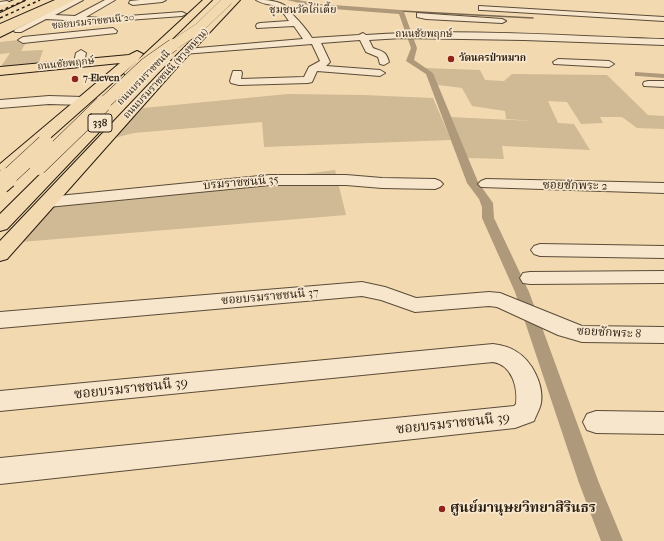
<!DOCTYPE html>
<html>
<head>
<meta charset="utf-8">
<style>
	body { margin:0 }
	canvas { display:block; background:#f3d9b0 }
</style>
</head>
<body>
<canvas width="664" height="541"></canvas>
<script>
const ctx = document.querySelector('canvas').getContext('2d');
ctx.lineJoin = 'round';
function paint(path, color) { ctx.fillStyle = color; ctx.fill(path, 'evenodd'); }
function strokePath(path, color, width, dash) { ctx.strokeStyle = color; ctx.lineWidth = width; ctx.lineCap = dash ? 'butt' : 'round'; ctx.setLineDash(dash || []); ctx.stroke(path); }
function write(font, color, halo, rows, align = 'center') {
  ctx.font = font + ' "IM FELL French Canon","Noto Serif Thai",serif'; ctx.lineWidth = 3.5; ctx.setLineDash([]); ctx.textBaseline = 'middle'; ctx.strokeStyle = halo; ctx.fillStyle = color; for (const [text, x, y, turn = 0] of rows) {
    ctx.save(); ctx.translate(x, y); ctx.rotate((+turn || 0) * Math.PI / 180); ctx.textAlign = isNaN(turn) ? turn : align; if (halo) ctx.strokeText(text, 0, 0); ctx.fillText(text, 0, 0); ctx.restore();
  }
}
paint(new Path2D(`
	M28,39L21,51L43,50L38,65L0,68L10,53L0,54V42Z
	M425,68L480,70L485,80L504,81L512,74L607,75L648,115L664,116V129L637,128L622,117H600L603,123L581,124L567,102L548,101L558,123L574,124L590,150L502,146L504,159L467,158L449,117L533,121L506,119L505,111L472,106L462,88L438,85L433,73Z
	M288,94L363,95L433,98L451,140L264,147L262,122L134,133L114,138L143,108Z
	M335,170L346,215L21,242L64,195L297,175Z`), '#d0b995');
strokePath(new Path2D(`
	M400,11L533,18`), '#786750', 1.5);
paint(new Path2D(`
	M287,0H298L320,4L401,10L404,12L417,48L414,60L433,73L478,182L493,203L494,218L529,292L599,483L623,541H601L579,483L515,292L482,218V207L479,199L467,183L426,74L406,61L411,48L399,14L320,8Z
	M635,72L664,74V78L638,76H635Z`), '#ae997a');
const minor = new Path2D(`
	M73,0H83L55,15L75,16L105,0H115L86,17L101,18L182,12L186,14L182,16L101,22L46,19L21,32H15L14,30Z
	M140,0H166L162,2L133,5L129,3L130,1Z
	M256,0C266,0 278,0 287,7C290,9 291,13 294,16C301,23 307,30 312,38L359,35L363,33L366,35C465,28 565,36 664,39V45L524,40L402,38L369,40L373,48C383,52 386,51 389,62L384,65L380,64L378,57L366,52L360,40L321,43L330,62L326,66L380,70L385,73L380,76L317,71L312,82L308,83L239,85L231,83L230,81L233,71H241L242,73L241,79L304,77L309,67L320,61L312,44L183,54L181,52L186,49L303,39L294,26L257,28L256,26L257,24L260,23L289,21C285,16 282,9 276,6C269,4 262,4 256,0Z
	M7,1L11,3L10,5L0,6V2Z
	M479,6L664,17V21L482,10H479Z
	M417,13L502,19L506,21L502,23L426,19L417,17Z
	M113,28L117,31L116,33L23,43L18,40L23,37Z
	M81,50L86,53L84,63L79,66L74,63L76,53Z
	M558,59L609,61L614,64L609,67L554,64L553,62Z
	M648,81H664V87L644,86L643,84L644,82Z
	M49,96L83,97L87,99L89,101L87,103L83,105L49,104L0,108V100Z
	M270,175H346L382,178L435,179L440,181L443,184L440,187L435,189L382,188L346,185H270L48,207L42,205L40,202L42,199L48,197Z
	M486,179L664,183V193L481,187L478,184L481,181Z
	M540,244L664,246V258L540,256L534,254L531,250L534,246Z
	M664,271V283L530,284L523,283L520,278L523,273L530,272Z
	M362,282L385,287L416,298L489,292L500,293L582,326L664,327V343L582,342L558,335L497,307L489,306L415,312L381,300L362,296L0,328V312Z
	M493,344C501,345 510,347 517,352C532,361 544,385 541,403C540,409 536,415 534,421L515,428L0,484V458L514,406L516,404C518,387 512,365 493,362L0,411V391Z
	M596,411L664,412V434L596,433L587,430L583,422L587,414Z`);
const major = new Path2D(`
	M14,0H25L0,12V6Z
	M55,0H66L0,31V24Z
	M203,0H212L134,76H126L124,73L137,61L6,177L0,178V164L120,63L0,75V67L129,55L137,51L143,54L138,60Z
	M231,0H240L180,64L7,259L0,261V241L172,60Z
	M98,121L103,122L105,125L103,128L7,229L0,231V214L93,122Z`);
const highway = new Path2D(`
	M64,0H75L0,37V30Z`);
strokePath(minor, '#5a4c38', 2);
strokePath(major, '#271d10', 2);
strokePath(highway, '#271d10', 2);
paint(minor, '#f7e6cc');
paint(major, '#f3d9b0');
paint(highway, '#f3d9b0');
strokePath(new Path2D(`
	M0,11L26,0
	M0,18L40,0`), '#271d10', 1.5, [3, 3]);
const majorBridgeFar3 = new Path2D(`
	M172,46L199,28L228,0`);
const majorBridgeFar2 = new Path2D(`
	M102,105L146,64L173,45`);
const majorBridgeFar1 = new Path2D(`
	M38,167L103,104
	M6,179L45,143`);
const majorBridge = new Path2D(`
	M0,184L7,178`);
strokePath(majorBridgeFar3, '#271d10', 10, []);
strokePath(majorBridgeFar2, '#271d10', 13, []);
strokePath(majorBridgeFar1, '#271d10', 17, []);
strokePath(majorBridge, '#271d10', 22, []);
strokePath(majorBridgeFar3, '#f3d9b0', 10);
strokePath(majorBridgeFar2, '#f3d9b0', 12);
strokePath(majorBridgeFar1, '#f3d9b0', 16);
strokePath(majorBridge, '#f3d9b0', 20);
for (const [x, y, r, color] of [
	[451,59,4,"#8f2418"],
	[75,79,4,"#8f2418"],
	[442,509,4,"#8f2418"]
]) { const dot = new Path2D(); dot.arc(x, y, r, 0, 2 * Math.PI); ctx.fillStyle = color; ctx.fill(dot); strokePath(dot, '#f7e6cc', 1.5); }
write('10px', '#271d10', '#f7e6cc', [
	["ซอยบรมราชชนนี 20",93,22,-6],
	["ถนนชัยพฤกษ์",424,35],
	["ถนนชัยพฤกษ์",66,64,-6],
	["ถนนบรมราชชนนี (ทางขนาน)",166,74,-47],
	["ถนนบรมราชชนนี",144,78,-46]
]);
write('bold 10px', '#271d10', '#f7e6cc', [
	["วัดนครป่าหมาก",459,59],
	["7-Eleven",83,79]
], 'left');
write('11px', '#271d10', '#f7e6cc', [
	["ชุมชนวัดไก่เตี้ย",303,10]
]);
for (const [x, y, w] of [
	[100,123,24]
]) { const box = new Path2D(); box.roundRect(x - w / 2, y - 9, w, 18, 3); ctx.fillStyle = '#f7e6cc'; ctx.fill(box); strokePath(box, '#271d10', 1); }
write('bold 11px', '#271d10', null, [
	["338",100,123]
]);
write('12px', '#271d10', '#f7e6cc', [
	["บรมราชชนนี 35",241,183,-5],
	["ซอยชักพระ 2",575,186,1],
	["ซอยบรมราชชนนี 37",270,297,-5],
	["ซอยชักพระ 8",609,333,3]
]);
write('14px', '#271d10', '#f7e6cc', [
	["ซอยบรมราชชนนี 39",131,389,-6],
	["ซอยบรมราชชนนี 39",453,424,-6]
]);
write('bold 14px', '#271d10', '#f7e6cc', [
	["ศูนย์มานุษยวิทยาสิรินธร",450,509]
], 'left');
</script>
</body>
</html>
